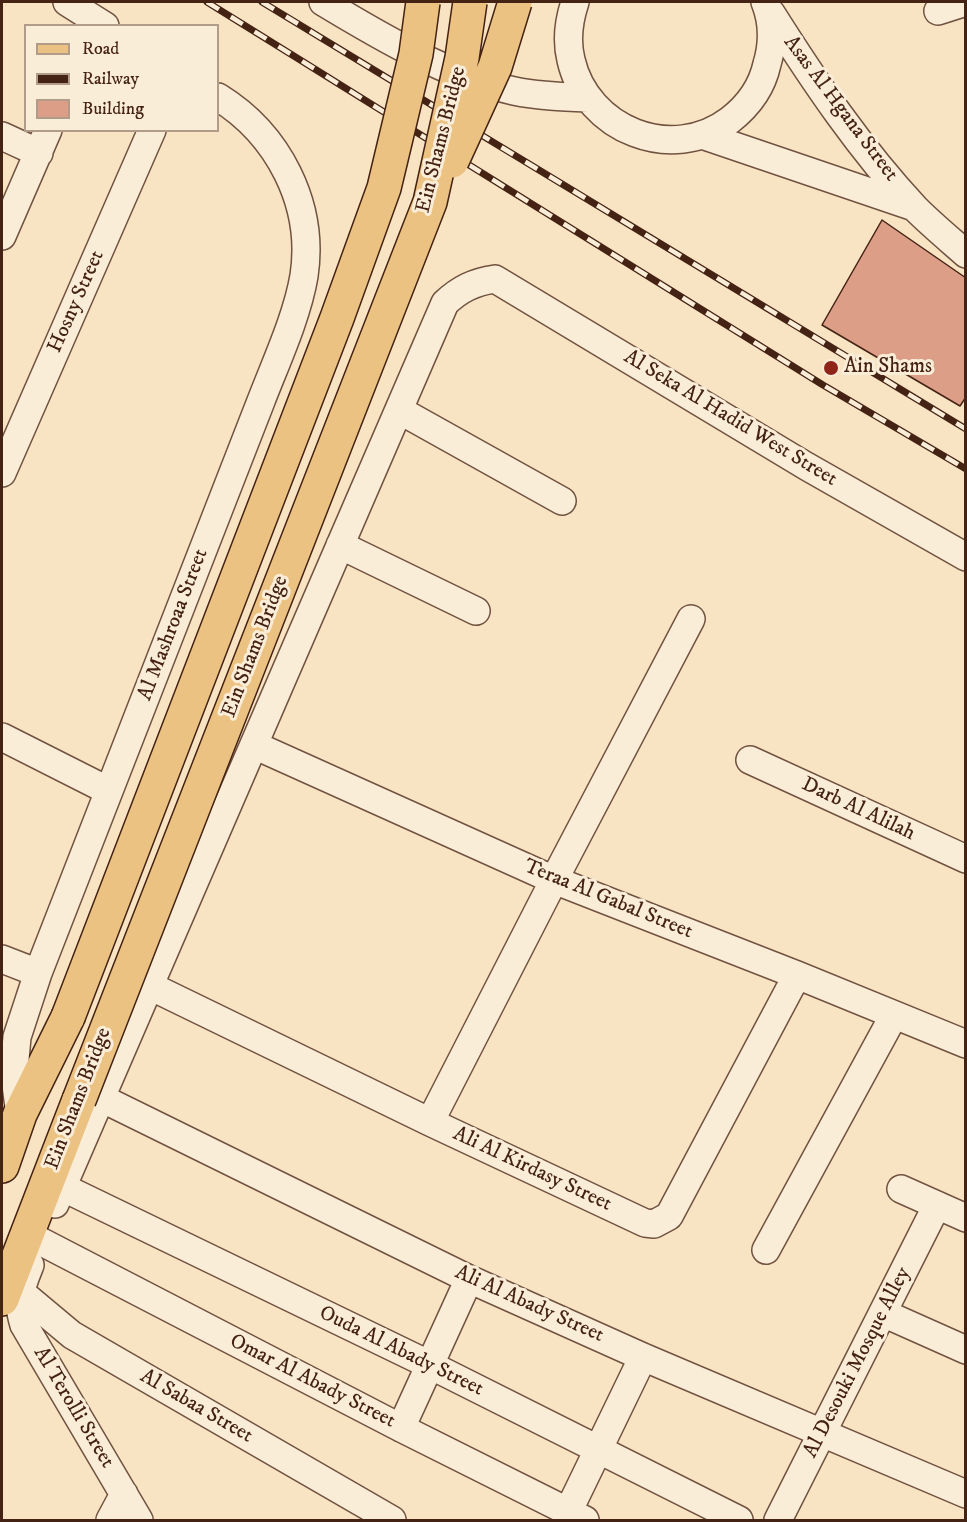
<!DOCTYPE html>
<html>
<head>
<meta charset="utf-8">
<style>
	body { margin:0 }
	#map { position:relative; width:967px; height:1522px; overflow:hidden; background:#f8e4c3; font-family:"IM FELL DW Pica",serif }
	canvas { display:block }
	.frame { position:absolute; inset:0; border:3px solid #442214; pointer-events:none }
	.legend { position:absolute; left:24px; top:24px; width:195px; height:108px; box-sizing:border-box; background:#faedd8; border:2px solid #b19c8a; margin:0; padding:8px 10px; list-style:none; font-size:18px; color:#442214 }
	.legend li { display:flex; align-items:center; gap:12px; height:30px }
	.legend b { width:30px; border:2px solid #b19c8a }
</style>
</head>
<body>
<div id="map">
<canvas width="967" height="1522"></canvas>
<div class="frame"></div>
<ul class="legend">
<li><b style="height:8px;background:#ecc282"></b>Road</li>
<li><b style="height:8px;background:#442214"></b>Railway</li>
<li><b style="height:16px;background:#dd9e88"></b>Building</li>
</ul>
</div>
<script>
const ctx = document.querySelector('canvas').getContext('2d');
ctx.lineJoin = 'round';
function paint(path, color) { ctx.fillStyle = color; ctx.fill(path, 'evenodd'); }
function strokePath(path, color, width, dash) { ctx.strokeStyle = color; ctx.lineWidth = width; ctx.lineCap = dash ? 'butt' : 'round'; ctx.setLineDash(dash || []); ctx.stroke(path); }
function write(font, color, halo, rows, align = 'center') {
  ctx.font = font + ' "IM FELL DW Pica",serif'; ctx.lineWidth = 6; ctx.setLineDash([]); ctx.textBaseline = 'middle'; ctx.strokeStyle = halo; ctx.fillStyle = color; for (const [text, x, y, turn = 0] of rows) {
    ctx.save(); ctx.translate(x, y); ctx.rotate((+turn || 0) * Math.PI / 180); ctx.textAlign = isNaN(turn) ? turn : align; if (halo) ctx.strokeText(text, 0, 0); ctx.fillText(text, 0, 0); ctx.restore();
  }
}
const building = new Path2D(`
	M882,220L966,278V397L960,406L822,325Z`);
paint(building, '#dd9e88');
strokePath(building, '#442214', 1.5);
const minor = new Path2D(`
	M67,2L105,26
	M323,2C381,37 447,76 514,91C538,96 563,97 588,98
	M575,2C569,20 566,40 571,60C587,130 672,164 730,120C748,106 762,87 767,64C773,44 773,22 765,2
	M938,11L966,2
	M771,13C814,81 860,149 915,208C931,224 949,239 966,254
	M702,135L914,207
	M2,136L39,153
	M2,236L48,130
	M399,410L562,501
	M2,473L152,130
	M340,545L476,611
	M2,737L109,791
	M254,745L554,880L797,975L966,1044
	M750,760L966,859
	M2,959L38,973
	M150,986L430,1122L645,1223L654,1224L669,1216L797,975
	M101,1098L469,1279L643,1357L966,1494
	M20,1114L14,1071L17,1037L38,973L261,401C276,362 297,317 304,276C315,204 278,134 218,97
	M430,1122L554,880L691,619
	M62,1187L430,1365L739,1520
	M901,1189L966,1218
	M55,1204L445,303C460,289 474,282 495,279L806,466L966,557
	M40,1241L401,1428L585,1520
	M766,1250L894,1015
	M30,1265C20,1290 16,1299 24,1325L139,1520
	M11,1284L72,1335L392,1520
	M883,1313L966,1350
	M401,1428L469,1279
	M568,1512L643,1357
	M110,1520L124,1494
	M778,1520L937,1205`);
const major = new Path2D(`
	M2,1166L20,1114L68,1017
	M2,1299L79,1100`);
strokePath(minor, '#715240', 30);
strokePath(major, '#442214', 36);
strokePath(minor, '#faedd8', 27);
strokePath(major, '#ecc282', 33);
const rail = new Path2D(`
	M207,2L823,385L966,469
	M262,2L966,429`);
strokePath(rail, '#442214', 7);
strokePath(rail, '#faedd8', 4.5, [14]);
const majorBridge = new Path2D(`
	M452,161L495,67L515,2
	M68,1017L337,318L384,188L416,54L423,2
	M79,1100L430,202L462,58L470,2`);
strokePath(majorBridge, '#442214', 36, []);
strokePath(majorBridge, '#ecc282', 33);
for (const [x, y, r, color] of [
	[831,368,8,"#8f2418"]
]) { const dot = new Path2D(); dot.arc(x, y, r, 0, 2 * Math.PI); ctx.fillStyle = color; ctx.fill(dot); strokePath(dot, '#faedd8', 2); }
write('21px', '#442214', '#faedd8', [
	["Asas Al Hgana Street",840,109,53],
	["Ein Shams Bridge",442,140,-76],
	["Hosny Street",77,302,-66],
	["Al Seka Al Hadid West Street",730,419,31],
	["Al Mashroaa Street",174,625,-69],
	["Ein Shams Bridge",256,647,-69],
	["Darb Al Alilah",858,810,25],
	["Teraa Al Gabal Street",608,900,22],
	["Ein Shams Bridge",79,1099,-69],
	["Ali Al Kirdasy Street",532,1170,25],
	["Ali Al Abady Street",529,1305,24],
	["Ouda Al Abady Street",401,1352,26],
	["Al Desouki Mosque Alley",858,1363,-63],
	["Omar Al Abady Street",312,1382,27],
	["Al Sabaa Street",196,1407,30],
	["Al Terolli Street",73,1408,59]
]);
write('21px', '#442214', '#faedd8', [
	["Ain Shams",844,368]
], 'left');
</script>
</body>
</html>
